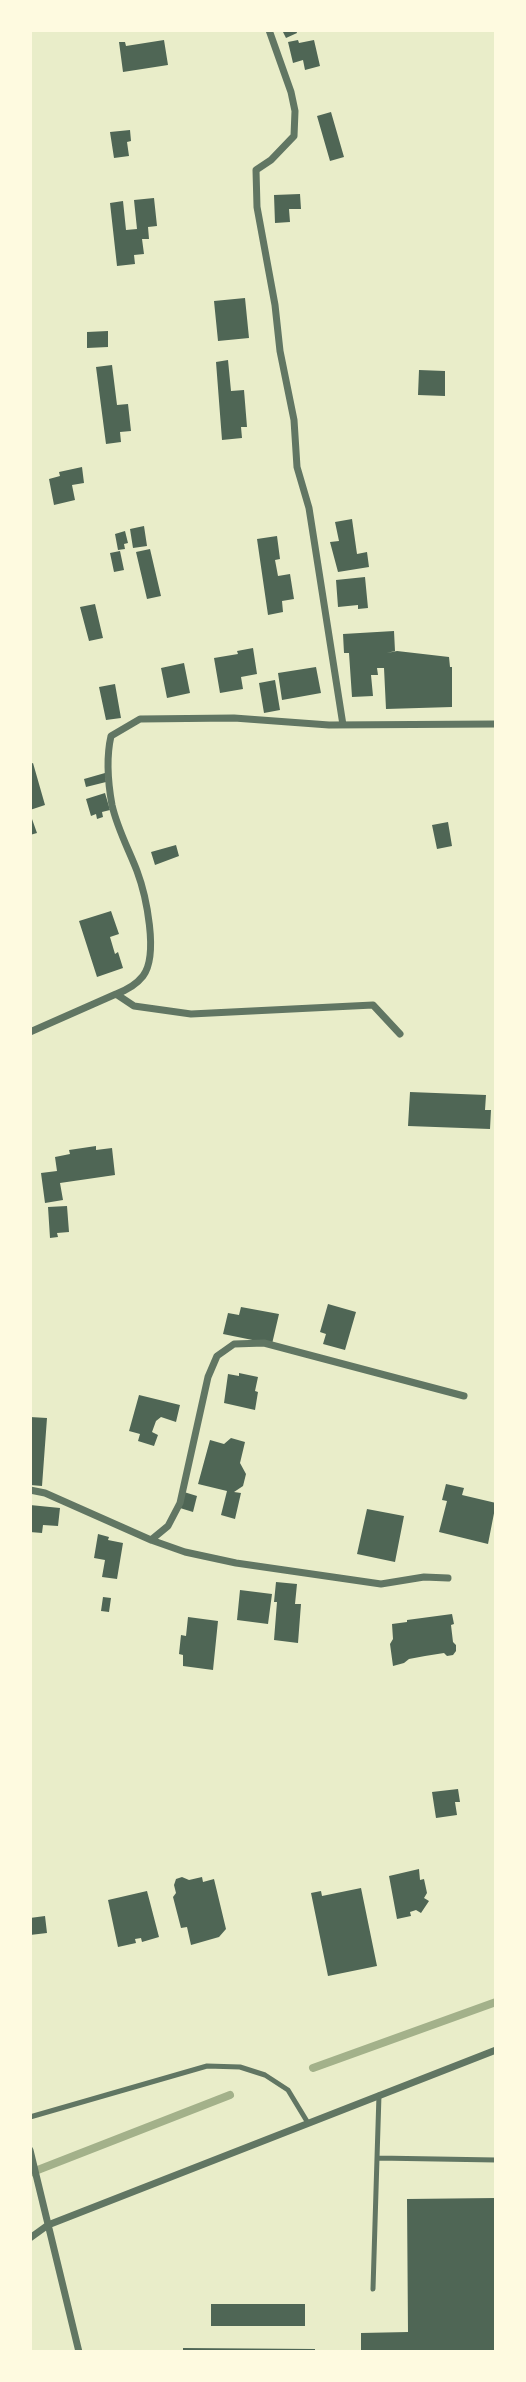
<!DOCTYPE html>
<html>
<head>
<meta charset="utf-8">
<style>
	body { margin:0 }
	#map { position:relative; width:526px; height:2382px; overflow:hidden; background:#e9edc9; font-family:Manrope,sans-serif }
	canvas { display:block }
	.frame { position:absolute; inset:0; border:32px solid #fefae0; pointer-events:none }
</style>
</head>
<body>
<div id="map">
<canvas width="526" height="2382"></canvas>
<div class="frame"></div>
</div>
<script>
const ctx = document.querySelector('canvas').getContext('2d');
ctx.lineJoin = 'round';
function strokePath(path, color, width, dash) { ctx.strokeStyle = color; ctx.lineWidth = width; ctx.lineCap = dash ? 'butt' : 'round'; ctx.setLineDash(dash || []); ctx.stroke(path); }
function paint(path, color) { ctx.fillStyle = color; ctx.fill(path, 'evenodd'); }
strokePath(new Path2D(`
	M313,2068L496,2002
	M30,2173L230,2095`), '#a3b18a', 8);
paint(new Path2D(`
	M282,30H296L297,33L286,38Z
	M164,40L168,65L123,72L119,42H125L126,46Z
	M298,40L299,43L314,40L320,66L305,70L303,60L293,63L288,42Z
	M331,112L344,157L330,161L317,116Z
	M130,130L131,141L127,142L129,156L114,158L110,132Z
	M300,194L301,209H289L290,222L275,223L274,195Z
	M154,198L157,226L148,227L149,239H142L144,254L134,255L135,264L117,266L110,203L123,201L126,230L137,229L134,200Z
	M245,298L249,338L218,341L214,301Z
	M108,331V347L87,348V332Z
	M228,360L231,391L244,390L247,427H241L242,438L222,440L216,362Z
	M112,365L117,405L128,404L131,431L120,432L121,442L106,444L96,367Z
	M419,370L445,371V396L418,395Z
	M82,467L84,483L72,485L75,500L54,505L49,479L60,476L59,472Z
	M352,519L357,554L367,552L369,567L338,572L330,542L339,541L335,522Z
	M144,526L147,546L133,548L130,529Z
	M125,531L128,543L124,544L125,549L118,550L115,534Z
	M277,536L280,559L275,560L278,576L290,574L294,599L282,601L283,612L268,615L257,539Z
	M150,549L161,596L147,599L136,552Z
	M120,551L124,570L114,572L110,553Z
	M365,577L368,608L358,609V605L338,607L336,580Z
	M95,604L103,638L89,641L80,607Z
	M394,631L395,651L387,653L397,651L449,657L450,667H452V707L386,709L384,668H377L378,675H371L373,696L352,697L349,653H344L343,634Z
	M253,648L257,674L241,677L243,689L220,693L214,658L238,654L237,651Z
	M184,663L190,693L167,698L161,668Z
	M316,667L321,693L282,700L278,673Z
	M275,680L280,710L264,713L259,683Z
	M115,684L121,718L106,720L99,687Z
	M33,763L45,805L30,810V764Z
	M105,773L106,782L86,787L84,779Z
	M105,793L110,810L102,812L103,817L97,819L96,814L91,816L86,799Z
	M30,819H32L37,833L30,835Z
	M448,822L452,846L437,849L432,825Z
	M176,845L179,856L155,865L151,852Z
	M111,911L119,934L110,937L115,954L118,952L123,968L97,977L79,921Z
	M410,1092L486,1095L485,1110H491L490,1129L408,1126Z
	M96,1146V1150L112,1148L115,1175L60,1183L63,1200L45,1203L41,1173L57,1171L55,1157L70,1154L69,1150Z
	M67,1206L69,1232L57,1233L58,1237L50,1238L48,1207Z
	M328,1304L356,1312L345,1350L323,1344L326,1334L320,1332Z
	M241,1307L279,1314L272,1344L223,1334L228,1313L239,1315Z
	M239,1373L258,1377L255,1391L258,1392L255,1410L224,1403L228,1374L239,1376Z
	M139,1395L180,1405L176,1422L161,1417L156,1421L152,1432L158,1435L154,1446L138,1441L140,1434L129,1431Z
	M30,1417L47,1418L42,1486L30,1485Z
	M231,1438L245,1442L240,1463L246,1474L243,1486L234,1492L241,1493L235,1519L221,1515L227,1491L198,1484L210,1440L224,1444Z
	M446,1484L464,1488L462,1495L496,1503L488,1544L439,1532L447,1501L442,1500Z
	M184,1492L197,1496L193,1512L180,1508Z
	M30,1505L60,1508L58,1526L43,1525L42,1533L30,1532Z
	M367,1509L404,1516L395,1562L357,1554Z
	M98,1534L109,1537L108,1540L123,1543L117,1579L102,1577L105,1560L94,1558Z
	M276,1582L297,1584L295,1604H301L298,1643L274,1640L277,1602H274Z
	M240,1590L272,1594L268,1624L237,1620Z
	M103,1597L111,1598L109,1612L101,1611Z
	M452,1614L454,1624L451,1625L453,1642L456,1645V1651L453,1655L447,1656L444,1653L425,1656L409,1659L404,1663L393,1666L390,1644L393,1639L392,1624L407,1622V1620Z
	M188,1617L218,1621L213,1670L183,1666V1655L179,1654L181,1635L186,1636Z
	M458,1789L460,1802H455L457,1815L436,1818L432,1792Z
	M419,1869L420,1880L424,1879L427,1893L424,1898L429,1901L421,1913L416,1910L410,1912L411,1916L397,1919L389,1876Z
	M182,1877L189,1880L202,1877L203,1882L214,1879L226,1929L219,1937L191,1945L187,1927L181,1928L173,1897L176,1893L174,1885L176,1879Z
	M361,1888L377,1966L328,1976L311,1893L321,1891L322,1896Z
	M147,1891L159,1937L142,1942L141,1938L135,1939L136,1943L118,1947L108,1900Z
	M45,1916L47,1933L30,1935V1918Z
	M496,2198V2352H361V2333L408,2332L407,2199Z
	M211,2304H305V2326H211Z
	M183,2348L315,2349V2352H183Z`), '#4f6655');
strokePath(new Path2D(`
	M379,2095L377,2158L496,2160
	M30,2117L207,2066L240,2067L265,2075L288,2090L308,2123
	M373,2289L377,2158`), '#617663', 5);
strokePath(new Path2D(`
	M269,30L291,92L295,111L294,136L271,160L256,170L257,207L275,305L280,351L294,420L297,467L309,508L343,725
	M116,994C127,990 136,985 143,976C159,955 146,895 137,871C129,850 117,828 112,805C108,783 106,758 111,736L140,719L234,718L329,725L496,724
	M30,1032L116,994L134,1006L191,1014L373,1005L400,1034
	M30,1490L45,1493L151,1540L185,1552L236,1563L381,1584L424,1577L448,1578
	M151,1540L168,1526L180,1503L208,1377L217,1356L234,1344L264,1343L464,1396
	M30,2150L79,2352
	M30,2238L48,2225L496,2050`), '#617663', 7);
</script>
</body>
</html>
